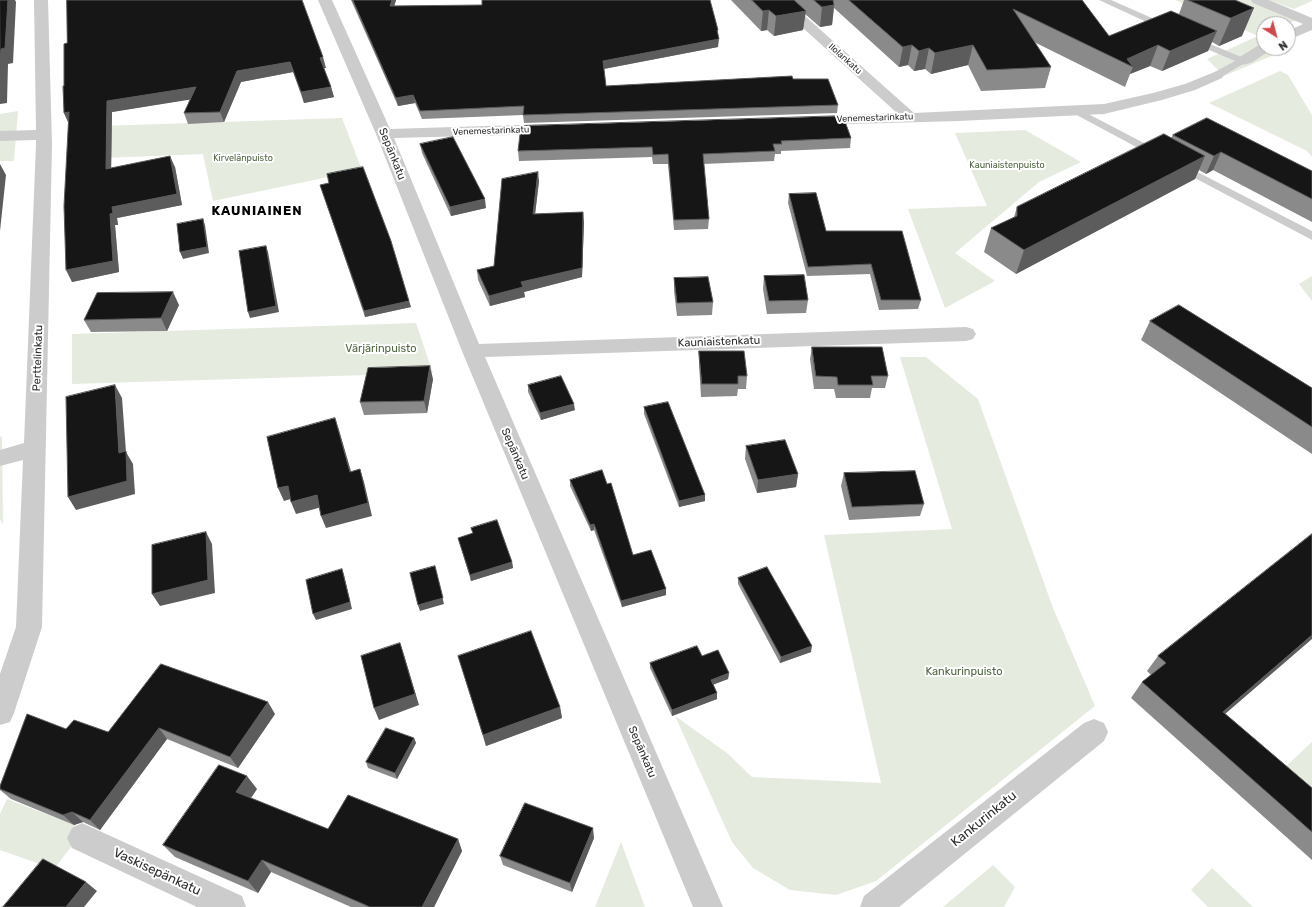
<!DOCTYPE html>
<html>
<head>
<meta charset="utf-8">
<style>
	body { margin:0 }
	#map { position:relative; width:1312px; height:907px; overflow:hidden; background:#fff; font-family:Rubik,sans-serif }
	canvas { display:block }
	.north { position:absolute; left:1256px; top:16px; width:40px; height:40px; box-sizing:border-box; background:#fff; border:1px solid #acacac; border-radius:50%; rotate:144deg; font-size:11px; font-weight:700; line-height:16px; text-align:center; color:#2f2f2f }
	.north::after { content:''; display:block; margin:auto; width:14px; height:18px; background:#cf484c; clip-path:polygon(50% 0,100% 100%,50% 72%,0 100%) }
</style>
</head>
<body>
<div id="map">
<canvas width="1312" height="907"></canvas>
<div class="north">N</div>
</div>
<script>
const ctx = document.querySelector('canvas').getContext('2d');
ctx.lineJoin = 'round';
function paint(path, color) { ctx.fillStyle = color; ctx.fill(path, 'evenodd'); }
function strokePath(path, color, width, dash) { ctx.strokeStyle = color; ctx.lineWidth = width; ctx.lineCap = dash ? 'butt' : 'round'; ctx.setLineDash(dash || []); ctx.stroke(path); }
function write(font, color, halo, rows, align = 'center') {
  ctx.font = font + ' Rubik,sans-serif'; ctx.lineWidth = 4; ctx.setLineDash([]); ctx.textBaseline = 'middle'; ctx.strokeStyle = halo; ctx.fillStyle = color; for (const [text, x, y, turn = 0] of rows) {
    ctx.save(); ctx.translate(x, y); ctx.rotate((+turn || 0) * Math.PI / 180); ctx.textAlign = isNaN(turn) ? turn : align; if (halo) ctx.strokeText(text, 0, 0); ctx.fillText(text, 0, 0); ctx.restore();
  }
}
paint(new Path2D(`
	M1175,0H1253L1298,19L1288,24H1264V48H1276L1281,52L1224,76L1207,59L1258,36Z
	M1269,0H1312V1L1294,9Z
	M1280,71L1288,75L1312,115V157L1307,151L1209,103Z
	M18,111L14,161H0V114Z
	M342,118L362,170L213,201L203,154L104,158L70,127Z
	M1025,130L1081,162L1039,182L955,253L995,281L945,308L908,209L987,206L955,133Z
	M1312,276V301L1299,284Z
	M416,323L433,373L72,384V334Z
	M900,357H926L978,399L1053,608L1095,706L876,881L836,895L790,890L753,868L732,842L675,716L727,753L752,777L881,783L824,535L952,529Z
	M2,436L3,525L0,519V437Z
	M1312,742V816L1271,780Z
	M7,799L85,829L54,869L0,850V814Z
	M621,842L645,907H595Z
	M993,865L1015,887L1004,907H943Z
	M1212,868L1253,907H1208L1191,890Z`), '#e5ebdf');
paint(new Path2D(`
	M1099,0H1111L1170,26L1172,28L1170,30H1164Z
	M1191,36L1246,59L1248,61L1221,77H1213L1212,75L1213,73L1235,61L1188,41L1186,39Z
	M1075,107L1163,153L1165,155L1159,158L1155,157L1071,112L1070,110L1071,108Z
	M1178,162L1312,231V240L1174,167L1172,165Z`), '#ccc');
paint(new Path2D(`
	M34,0H48L52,144L42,627L14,713L10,722L0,725V674L16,627L23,460L0,466V450L24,443L36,144V140L0,141V131L36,130Z
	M318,0H332L390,129L551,124L557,126L559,129L557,132L551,134L394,138L479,344L966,327L973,329L976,334L973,339L966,341L485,357L723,907H693L462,351L376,134Z
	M772,0H787L914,113L1104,104L1153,93L1185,84L1217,71L1222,72L1224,75L1222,78L1195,90L1162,100L1104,114L959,121L815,125L810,123L807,120L810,117L897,113Z
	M1251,0H1269L1312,18V30L1288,40V31L1303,24L1253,3Z
	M1264,44V48H1271L1269,51C1260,57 1249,67 1238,64L1236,61L1238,58L1259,45Z
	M1094,719L1104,723L1108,732L1104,741L899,907H860L864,896L1084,723Z
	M82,823L242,896L246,907H197L72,848L67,838L72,828Z`), '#ccc');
paint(new Path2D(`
	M351,0H396L394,6L718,30V47L604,69L606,86L793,79L838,105L837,113L524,123L523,115L422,119L415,103L398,106Z
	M731,0H1082L1109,36L1179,14L1184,0H1235L1242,36L1219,46L1212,42L1208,51L1162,71L1150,66L1130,74L1125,87L1034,42L1051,67L1045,88L981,91L968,65L931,74L925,69L914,71L908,65L899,67L834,8L832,25L820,27L805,14L803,30L774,36L767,30L761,31Z
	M64,44L326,68H324L331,87L334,97L304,103L293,72L241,82L224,122L188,124L184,113L190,99L112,112L111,168L175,167L182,205L117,218L118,225H115L119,272L72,282L68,122L64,113Z
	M1173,135L1312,171V222L1213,170L1206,174L1199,170L1195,179L1016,274L984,252L991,228L1014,217L1017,207L1171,138Z
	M851,138L850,148L781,151V154H775L774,161L703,164L709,219L708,229L674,230L668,164H653L652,157L519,161L518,151Z
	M420,144L486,208L451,216L422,153Z
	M539,181L535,214L584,222L582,277L524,292L525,297L490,306L478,280L477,270L494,266Z
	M320,185L409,301L411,307L365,317Z
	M789,194L826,231L921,300L918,309L879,310L870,274L807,276L788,203Z
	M764,276L808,300L806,313L767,314L763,289Z
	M674,278L713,302L712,315L677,316L674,291Z
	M179,305L167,331L91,332L84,320Z
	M1150,321L1312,388V454L1141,340Z
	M812,347L888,376L885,388H872L870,398H836L834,389H814L810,359Z
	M699,351L747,376L746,389H738L737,396L701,397L699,364Z
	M433,379L427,413L364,415L360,402Z
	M528,385L575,410L541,420L528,392Z
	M644,407L705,501L679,507L644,414Z
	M746,446L798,474L796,487L757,493L745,459Z
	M844,473L924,504L920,516L849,520L841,486Z
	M570,480L633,555L666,595L622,607L594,530L591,531L570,486Z
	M471,528L512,562L513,568L471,581L458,538L473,534Z
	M738,578L811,652L780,663L738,584Z
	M458,656L560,707L562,718L486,746Z
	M702,656L729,673L728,679L713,684L717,699L672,716L650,668V663Z
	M1158,656L1312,788V860L1131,698L1142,682L1151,675L1147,671Z
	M275,714L238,768L167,739L100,830L83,822L74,825L11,799L0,790V786L66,729L108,732Z
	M414,738L416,743L397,779L368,768L366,762Z
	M257,789L251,798L328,829L458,839L462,851L434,907H351L271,872L258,893L175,857L163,845Z
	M594,838L572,892L503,865L500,856Z`), '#8a8a8a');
paint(new Path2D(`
	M8,0H15L16,2L13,63L8,64L7,103L0,104V66L1,49Z
	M392,0H396L392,14L390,6Z
	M834,5L832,25L820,27L822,7Z
	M1254,8L1242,36L1219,46L1231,18Z
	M769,10L767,30L761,31L763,11Z
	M806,11L803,30L774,36L776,16Z
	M1217,31L1208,51L1162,71L1170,51Z
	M719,39L718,47L603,69V61Z
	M912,45L908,65L899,67L903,47Z
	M973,45L968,65L931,74L935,53Z
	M1158,45L1150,66L1130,74L1133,67L1127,59Z
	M929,48L925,69L914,71L919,51Z
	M323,57L326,68H323L320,58Z
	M290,62L293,72L241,82L224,122L220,112L237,71Z
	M196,87L200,98L112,112L111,180L106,169L107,101Z
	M331,87L334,97L304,103L301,92Z
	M413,95L415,103L398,106L396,98Z
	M69,112V124L64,113Z
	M1221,152L1213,170L1206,174L1214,156Z
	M170,156L175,167L182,205L117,218L118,225H115L119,272L72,282L66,270L110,214L112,207Z
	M1205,156L1195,179L1016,274L1024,250Z
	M0,164L6,175L0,231Z
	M538,172L539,181L534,223L533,214Z
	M485,199L486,208L451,216L450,207Z
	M583,212L584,222L582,277L524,292L525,297L490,306L489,296L521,282Z
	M203,219L205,225L209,253L183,259L180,252Z
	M266,246L268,252L279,312L250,318L248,312Z
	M173,292L179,305L167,331L161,318Z
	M409,301L411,307L365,317L364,311Z
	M430,366L433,379L427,413L424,401Z
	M115,385L122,398L126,452L133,464L135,494L76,510L68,497L119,453Z
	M574,404L575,410L541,420L540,413Z
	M335,418L339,430L355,485L350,472Z
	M360,469L364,482L372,516L326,528L321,516Z
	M798,474L796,487L757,493L758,480Z
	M288,486L294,498L284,501L278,488Z
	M317,495L322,507L296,514L291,502Z
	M705,495V501L679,507V501Z
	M594,524V530L591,531L590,525Z
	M206,532L212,544L215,593L160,606L152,594Z
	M512,562L513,568L471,581L470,575Z
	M342,569L344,575L352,609L316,620L313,614Z
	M436,572L444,604L420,611L418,605Z
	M666,589V595L622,607L621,601Z
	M1312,635V639L1210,727L1223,712Z
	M400,643L404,655L419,705L379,720L374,708Z
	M812,646L811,652L780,663L781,657Z
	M729,673L728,679L710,686L711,680Z
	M717,693V699L672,716V710Z
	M268,702L275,714L238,768L230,757Z
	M560,707L562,718L486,746L483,735Z
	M159,728L167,739L100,830L90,820Z
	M414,738L416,743L397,779L395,773Z
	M247,776L257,789L246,805L236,792Z
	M72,812L83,822L74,825L63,815Z
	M593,828L594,838L572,892L570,883Z
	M458,839L462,851L434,907H422Z
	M262,860L271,872L258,893L248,881Z
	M86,882L97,891L84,907H66Z`), '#5c5c5c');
const building = new Path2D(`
	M0,0H8L5,48L1,49L0,66Z
	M67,0H302L323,57L320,58L331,87L301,92L290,62L237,71L220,112L184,113L196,87L107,101L106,169L170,156L177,194L112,207L113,213L110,214L113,261L66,270L64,206L69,112L64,113L63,86H64V44L67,43Z
	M353,0H392L390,6L482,5V0H710L718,30H717L719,39L603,61L606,86L792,76L793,79H828L838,105L523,115L524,106L420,111L413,95L396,98Z
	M752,0H794L806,11L776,16L769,10L763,11Z
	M814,0H833L834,5L822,7Z
	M849,0H1082L1109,36L1171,11L1217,31L1170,51L1158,45L1127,59L1133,67L1013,9L1051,67L987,70L973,45L935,53L929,48L919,51L912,45L903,47Z
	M1188,0H1235L1254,8L1231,18Z
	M843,116L851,138L781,141L782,144H773L775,151L703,154L709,219L674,220L668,154L653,155L652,147L518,151L521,126Z
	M1207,118L1312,171V199L1221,152L1214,156L1173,135Z
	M1164,134L1205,156L1024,250L991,228L1017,216V207Z
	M453,137L485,199L450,207L420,144Z
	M363,167L391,241L409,301L364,311L320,185L329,183L327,174Z
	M538,172L533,214L583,212L582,268L521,282L523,287L489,296L477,270L494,266L502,179Z
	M816,193L826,231H902L921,300H881L871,264L808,267L789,194Z
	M203,219L207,247L180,252L177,224Z
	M266,246L276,306L248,312L239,251Z
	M804,275L808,300L769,301L764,276Z
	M708,277L713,302L677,303L674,278Z
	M173,292L161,318L84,320L97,293Z
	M1179,305L1312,388V427L1150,321Z
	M812,347H882L888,376H871L873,385H838L837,377L816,376Z
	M699,351H744L747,376H738V384H702Z
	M430,366L424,401L360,402L368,368Z
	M561,376L574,404L540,413L528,385Z
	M115,385L119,453L126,451L127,481L68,497L66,397Z
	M668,402L705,495L679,501L644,407Z
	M335,418L350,472L360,469L368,503L321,516L317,495L291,502L288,486L278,488L267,437Z
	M785,440L798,474L758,480L746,446Z
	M602,470L607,484L611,483L633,555L651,550L666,589L621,601L594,524L590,525L570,480Z
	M915,471L924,504L852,507L844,473Z
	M497,520L512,562L470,575L458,538L473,533L471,528Z
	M206,532L208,580L152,594V545Z
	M1312,534V635L1223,712L1312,788V832L1142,682L1166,663L1158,656Z
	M435,566L443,598L418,605L410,573Z
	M767,567L812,646L781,657L738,578Z
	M342,569L350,602L313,614L306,580Z
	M531,631L560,707L483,735L458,656Z
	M400,643L415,694L374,708L361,656Z
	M697,646L702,656L718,650L729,673L711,680L717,693L672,710L650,663Z
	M161,664L268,702L230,757L159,728L90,820L72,812L63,815L0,789V786L27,714L66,729L74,720L108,732Z
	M386,728L414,738L395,773L366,762Z
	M219,765L247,776L236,792L328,829L348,795L458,839L422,907H370L262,860L248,881L163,845Z
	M525,803L593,828L570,883L500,856Z
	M43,859L86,882L66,907H3Z`);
paint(building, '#161616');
strokePath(building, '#5c5c5c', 1);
write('9px', '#2f2f2f', '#fff', [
	["Ilolankatu",845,59,42],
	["Venemestarinkatu",875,118,-2],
	["Venemestarinkatu",491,131,-2]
]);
write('9px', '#516642', '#fff', [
	["Kirvelänpuisto",243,158],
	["Kauniaistenpuisto",1007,165]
]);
write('11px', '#2f2f2f', '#fff', [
	["Sepänkatu",392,154,68],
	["Kauniaistenkatu",719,342,-2],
	["Perttelinkatu",38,358,-88],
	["Sepänkatu",515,454,67],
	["Sepänkatu",642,752,67]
]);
write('11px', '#516642', '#fff', [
	["Värjärinpuisto",381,349],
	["Kankurinpuisto",964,672]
]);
ctx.letterSpacing = '1px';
write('bold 13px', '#000', '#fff', [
	["KAUNIAINEN",257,211]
]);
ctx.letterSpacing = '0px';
write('13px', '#2f2f2f', '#fff', [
	["Kankurinkatu",984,819,-39],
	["Vaskisepänkatu",157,872,25]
]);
</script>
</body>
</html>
